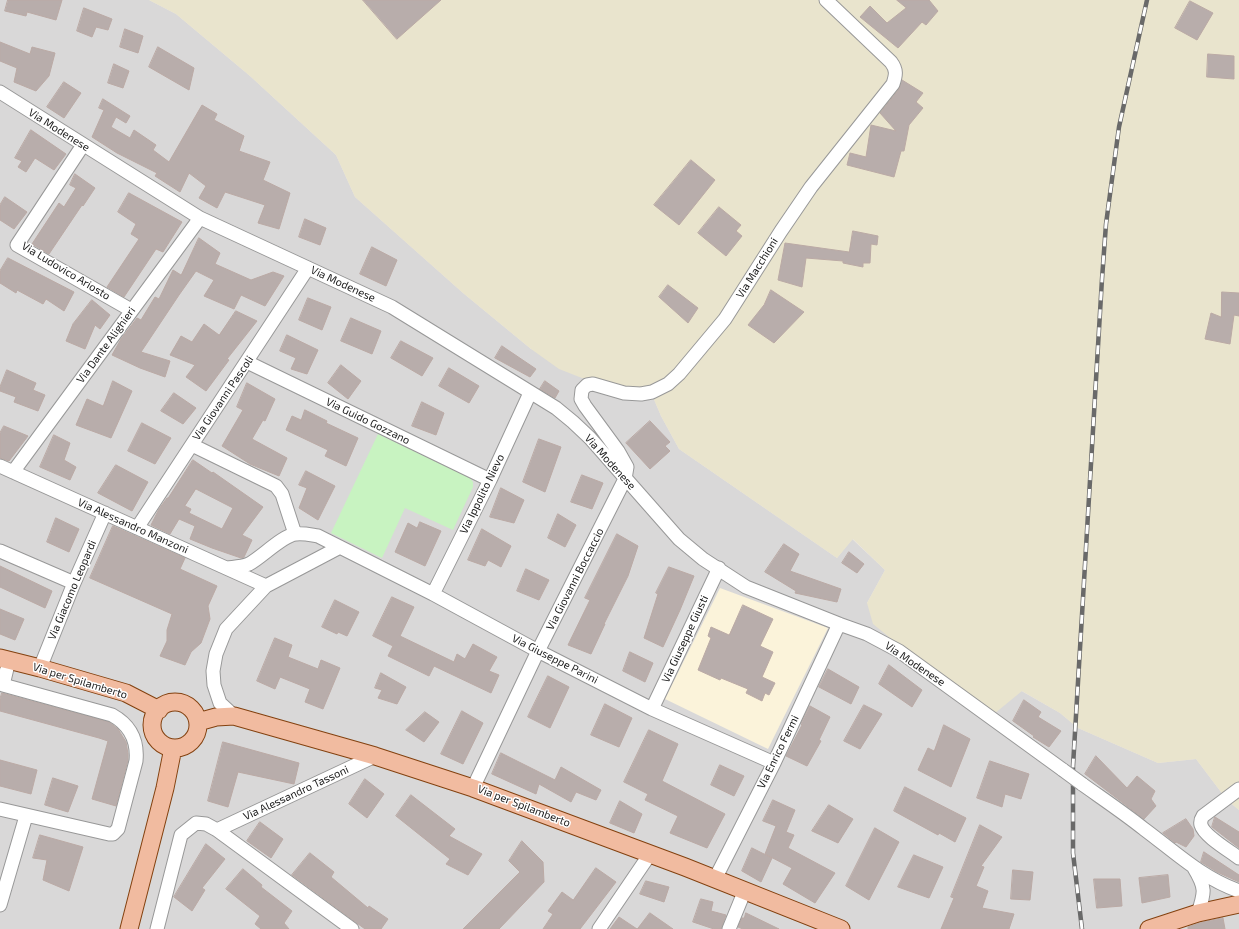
<!DOCTYPE html>
<html>
<head>
<meta charset="utf-8">
<style>
	body { margin:0 }
	canvas { display:block; background:#ebe5e1 }
</style>
</head>
<body>
<canvas width="1239" height="929"></canvas>
<script>
const ctx = document.querySelector('canvas').getContext('2d');
ctx.lineJoin = 'round';
function fill(path, color) {
  ctx.fillStyle = color;
  ctx.fill(path, 'evenodd');
}
function strokePath(path, color, width, dash) {
  ctx.strokeStyle = color;
  ctx.lineWidth = width;
  ctx.lineCap = dash ? 'butt' : 'round';
  ctx.setLineDash(dash || []);
  ctx.stroke(path);
}
function drawText(font, color, halo, rows, align = 'center') {
  ctx.font = font + ' "Exo 2",sans-serif';
  ctx.lineWidth = 3;
  ctx.setLineDash([]);
  ctx.textBaseline = 'middle';
  ctx.strokeStyle = halo;
  ctx.fillStyle = color;
  for (const [text, x, y, turn = 0] of rows) {
    ctx.save();
    ctx.translate(x, y);
    ctx.rotate((+turn || 0) * Math.PI / 180);
    ctx.textAlign = isNaN(turn) ? turn : align;
    if (halo) ctx.strokeText(text, 0, 0);
    ctx.fillText(text, 0, 0);
    ctx.restore();
  }
}
const residential = new Path2D(`
	M0,0H149L176,14L250,76L336,155L355,197L463,293L531,349L650,390L661,416L679,449L837,558L852,539L885,570L867,603L1060,713L1078,728L1158,763L1196,759L1227,800L1239,810V929H0Z`);
const education = new Path2D(`
	M720,588L828,628L768,749L665,699Z`);
const farmland = new Path2D(`
	M149,0H1239V810L1227,800L1196,759L1158,763L1078,728L1060,713L1022,691L994,714L915,658L873,624L867,603L885,570L853,539L837,558L679,449L661,416L650,390H634L582,378L559,369L531,349L463,293L355,197L336,155L250,76L176,14Z`);
const park = new Path2D(`
	M378,434L470,478L473,482V487L453,530L405,508L382,558L331,533Z`);
const building = new Path2D(`
	M8,0H62L56,20L27,12L26,16L5,11Z
	M363,0H441L397,39Z
	M897,0H929L938,11L926,25L922,22L898,48L860,17L870,6L887,23L906,8Z
	M1190,1L1213,13L1197,40L1175,28Z
	M84,8L112,19L108,30L96,27L92,37L77,31Z
	M125,29L143,36L138,53L120,47Z
	M0,42L30,54L32,47L55,53L49,76L36,91L14,82L17,68L0,61Z
	M158,47L194,68L189,90L149,67Z
	M1208,54L1234,56V79L1207,77Z
	M114,64L129,71L123,88L108,83Z
	M902,80L923,93L916,102L923,108L909,125L904,151H901L894,177L847,165L850,153L866,157L871,125L896,131L880,113L899,89Z
	M64,82L81,93L64,118L47,107Z
	M103,99L130,116L126,123L116,117L111,127L130,138L134,130L156,145L153,150L169,162L202,105L217,114L214,120L244,136L239,151L270,162L263,180L290,193L279,229L258,223L265,205L225,192L217,208L199,198L206,186L189,173L180,192L155,176L157,173L117,153L92,137L104,110L99,108Z
	M31,130L66,154L54,170L35,158L26,172L18,167L22,161L15,158Z
	M691,160L715,180L679,225L654,205Z
	M75,174L95,188L83,206L82,205L49,254L32,244L59,203L64,207L76,188L70,185Z
	M129,193L182,222L163,252L156,249L124,297L107,287L139,239L131,234L136,224L118,212Z
	M5,197L27,212L14,229L0,220V205Z
	M719,207L741,225L736,231L742,236L726,256L698,233Z
	M305,219L326,228L320,245L299,237Z
	M853,231L878,236L877,245L871,244L870,263H863V267L843,263V261L806,258L802,287L778,280L785,243L849,252Z
	M199,238L220,253L215,264L251,280L273,272L284,276L265,306L241,295L234,309L204,296L214,280L196,271L179,295L141,352L170,361L165,377L140,368L112,355L121,339L137,318L141,320L155,297L159,299L173,270L181,275Z
	M372,247L397,260L386,286L360,274Z
	M8,258L74,292L64,311L46,299L43,304L17,290L16,293L0,283V271Z
	M668,285L698,308L688,323L659,297Z
	M771,290L804,312L774,343L748,325L764,305Z
	M1222,292L1239,293V316L1234,315L1230,344L1205,339L1211,313L1221,317Z
	M308,298L331,307L322,330L299,320Z
	M92,300L110,315L100,329L95,325L85,349L66,341L73,324Z
	M236,311L257,321L227,359L229,360L206,391L186,377L195,365L170,355L181,336L192,342L204,324L219,335Z
	M351,318L381,331L372,354L341,341Z
	M287,335L318,350L307,374L291,369L296,358L280,351Z
	M401,341L433,358L422,376L391,358Z
	M502,346L536,369L530,377L495,358Z
	M341,365L361,381L348,399L328,383Z
	M449,368L479,386L469,403L439,386Z
	M7,370L36,383L33,390L45,395L38,411L14,402L16,397L0,391V387Z
	M113,381L132,391L111,438L76,425L87,399L103,406Z
	M545,381L559,391L555,398L540,389Z
	M247,383L275,399L265,421L263,420L252,439L287,458L279,476L250,464L222,446L243,410L237,407Z
	M174,393L196,408L183,424L161,411Z
	M422,402L444,413L436,435L412,426Z
	M305,410L327,421L326,423L358,438L346,466L325,456L328,450L286,430L292,416L301,420Z
	M650,421L670,442L665,446L670,451L650,469L626,443Z
	M142,423L171,438L155,464L128,451Z
	M4,426L28,436L9,461L0,458V433Z
	M54,435L70,443L64,460L76,467L70,480L40,467Z
	M539,439L561,447L545,492L523,482Z
	M193,460L212,473L213,472L263,507L242,535L252,540L244,557L241,558L212,548L190,539L195,526L179,519L170,534L151,525L159,509L167,498H168ZM196,489L233,508L222,529L189,513L191,509L185,506Z
	M116,465L148,482L132,511L98,493Z
	M306,471L335,486L318,520L299,508L307,488L299,485Z
	M582,475L603,483L592,509L571,502Z
	M501,488L524,500L514,523L490,517Z
	M558,514L576,525L565,547L548,538Z
	M56,518L79,529L69,552L47,542Z
	M420,522L441,531L425,566L395,552L408,523L417,528Z
	M113,526L185,558L180,569L217,586L208,606L210,619L201,643L191,652L185,665L160,656L167,641V630L172,614L90,578Z
	M482,529L511,546L501,567L488,560L485,566L468,560Z
	M617,534L638,546L628,576L604,624H605L591,654L568,645L590,600L585,598Z
	M784,544L799,554L790,571L841,589L837,602L795,593L796,591L765,572Z
	M849,552L864,564L857,573L842,563Z
	M0,566L52,591L45,608L0,587Z
	M669,567L694,576L680,610L663,647L644,638L658,594L656,593Z
	M526,569L549,580L539,600L517,591Z
	M392,597L414,607L400,636L454,662L457,654L465,659L473,644L497,657L489,671L499,675L491,693L434,666L429,676L388,656L393,646L373,636Z
	M335,600L359,612L347,636L338,632L337,634L322,627Z
	M743,605L773,619L760,646L773,652L762,677L775,683L769,695L765,693L762,701L746,693L748,689L721,678L720,680L698,670L711,638L708,636L711,627L729,635Z
	M0,609L24,619L15,640L0,634Z
	M275,638L292,645L288,657L318,669L321,660L340,668L323,709L305,702L310,689L280,677L275,689L257,681Z
	M630,652L653,663L645,682L623,671Z
	M889,665L922,690L912,707L879,684Z
	M828,669L859,687L851,704L819,687Z
	M381,673L406,687L397,704L378,698L382,690L375,688Z
	M548,676L569,687L550,728L528,717Z
	M2,693L109,722L118,729L126,742L128,754V760L116,806L92,799L108,741L99,738L0,711V699Z
	M1024,700L1041,712L1038,717L1061,731L1049,747L1033,737L1034,736L1013,721Z
	M605,704L632,718L619,747L591,735Z
	M864,705L882,714L860,749L844,741Z
	M810,706L830,717L819,740L821,741L807,766L786,756L802,725L801,724Z
	M462,711L483,723L463,764L441,754Z
	M425,712L439,722L424,742L406,730Z
	M944,725L970,739L951,787L918,770L928,748L934,751Z
	M649,730L678,744L662,781L725,814L707,848L670,833L678,816L645,800L648,794L624,782Z
	M223,742L299,763L294,784L238,772L228,807L208,801Z
	M501,753L555,780L561,767L601,790L596,800L576,792L571,802L539,784L536,794L492,774Z
	M1096,756L1127,788L1137,776L1155,791L1151,799L1156,806L1144,819L1085,774Z
	M0,760L37,770L31,794L0,786Z
	M990,761L1029,774L1021,799L1005,794L1002,807L977,798Z
	M720,765L744,776L734,796L711,785Z
	M53,778L78,786L68,812L45,805Z
	M365,779L384,794L367,818L349,804Z
	M905,787L966,818L955,842L939,833L938,835L894,811Z
	M411,795L455,829L449,836L482,854L468,875L446,864L450,859L396,816Z
	M773,800L795,810L786,832L794,835L788,848L835,873L815,903L783,884L792,868L765,854L776,826L763,821Z
	M620,801L642,814L634,833L610,823Z
	M829,805L853,819L838,843L812,831Z
	M1215,817L1239,832V848L1212,827Z
	M1186,819L1193,829L1194,836L1186,847L1176,842L1175,843L1163,833Z
	M260,822L283,839L271,858L247,841Z
	M980,825L1002,837L981,866L984,867L976,886L988,891L982,908L1014,914L1009,929H941L954,898L951,897Z
	M875,828L899,842L869,900L846,886Z
	M40,835L83,847L69,891L43,880L47,860L33,858Z
	M522,841L543,862L544,882L499,929H463L520,872L509,861Z
	M206,844L225,859L202,888L205,890L192,911L174,897Z
	M752,848L772,858L761,882L742,871Z
	M1204,852L1239,875V882L1217,872L1201,862Z
	M310,853L334,872L331,877L368,908L369,906L388,919L381,929H365L292,875Z
	M914,855L943,867L929,898L898,887Z
	M596,868L616,882L580,929H543L553,914L548,911L562,892L573,900Z
	M243,869L262,885L261,887L292,911L284,923L289,929H261L255,924L260,916L226,889Z
	M1013,870L1033,872L1030,900L1011,899Z
	M1168,875L1170,897L1142,903L1139,878Z
	M1094,879H1120L1122,906L1097,908Z
	M646,881L669,887L664,902L640,894Z
	M701,899L713,902L711,911L726,915L721,929H714L693,922Z
	M650,913L673,929H610L619,917L637,929Z
	M746,913L779,929H743L738,927L742,918H744Z
	M1223,918L1225,929H1188V927L1203,922Z`);
const minor = new Path2D(`
	M0,92L200,218L392,307L556,408L573,422L590,438L679,539L703,559L746,587L839,624L867,634L899,651L1063,770
	M83,145L17,245L131,310
	M247,362L490,480
	M192,445L276,486L282,494L295,534
	M0,466L266,586
	M13,472L200,218
	M137,528L308,268
	M0,551L74,583
	M227,568C235,567 242,567 249,564C262,557 283,535 296,534C304,533 311,535 318,536L433,594L538,651L652,709L774,763
	M433,594L490,480L530,393
	M40,668L74,583L105,513
	M652,709L719,568
	M234,716L220,703L214,685L213,671L216,654L226,629L266,586L340,547
	M1082,784C1103,799 1124,813 1144,829C1175,852 1202,878 1239,891
	M473,788L538,651L625,479L627,467L618,451L585,406L581,399L582,390L587,385L593,384L624,393L641,394L652,392L668,384L679,374L725,319L781,231L811,187L893,84C896,75 897,70 891,62L826,0
	M1239,789L1203,816C1201,819 1200,821 1201,825C1204,836 1230,851 1239,858
	M0,809L109,834H113L118,829L136,761C138,740 130,725 112,715L3,685L9,660
	M217,830L375,756
	M1194,868C1206,888 1205,892 1198,913
	M715,879L774,763L839,624
	M0,905L26,816
	M157,929L181,835L196,823L206,824L217,830L352,929
	M599,929L650,854
	M729,929L745,890`);
const major = new Path2D(`
	M0,658L40,668L126,693L159,710
	M152 725a23 23 0 1 1 46 0a23 23 0 1 1-46 0Z
	M198,722L216,717L234,716L375,756L473,788L685,867L841,929
	M129,929L165,788L173,748
	M1149,929L1198,913L1239,904`);
const rail = new Path2D(`
	M1082,929L1073,853V766L1102,279L1106,224L1119,127L1147,0`);
const minorBridge = new Path2D(`
	M1063,770L1082,784`);
const streetNames = [
	["Via Modenese",59,130,32],
	["Via Macchioni",757,268,-58],
	["Via Ludovico Ariosto",66,271,31],
	["Via Modenese",343,284,25],
	["Via Dante Alighieri",106,345,-54],
	["Via Giovanni Pascoli",223,398,-56],
	["Via Guido Gozzano",368,421,26],
	["Via Modenese",610,462,48],
	["Via Ippolito Nievo",482,494,-64],
	["Via Alessandro Manzoni",133,526,24],
	["Via Giovanni Boccaccio",575,579,-63],
	["Via Giacomo Leopardi",72,590,-67],
	["Via Giuseppe Giusti",685,639,-65],
	["Via Giuseppe Parini",555,659,27],
	["Via Modenese",915,664,34],
	["Via per Spilamberto",80,681,17],
	["Via Enrico Fermi",778,752,-64],
	["Via Alessandro Tassoni",296,793,-25],
	["Via per Spilamberto",524,806,21]
];
fill(residential, '#d9d8d8');
fill(education, '#fbf3da');
fill(farmland, '#e9e4cd');
fill(park, '#c8f3c1');
fill(building, '#b8adab');
strokePath(building, '#bbaaa5', 1);
strokePath(minor, '#989898', 15);
strokePath(major, '#83410f', 19);
strokePath(minor, '#fff', 13);
strokePath(major, '#f1bba0', 17);
strokePath(rail, '#696969', 4.5);
strokePath(rail, '#fff', 3, [9]);
strokePath(minorBridge, '#989898', 15, []);
strokePath(minorBridge, '#fff', 13);
drawText('11px', '#1b1b1b', '#fff', streetNames);
</script>
</body>
</html>
